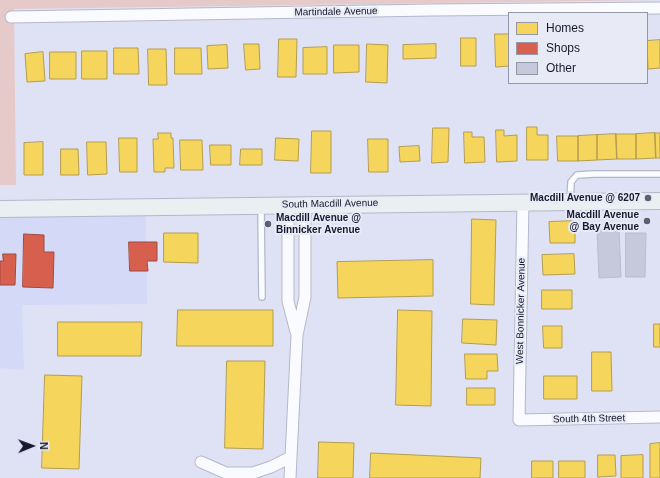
<!DOCTYPE html>
<html>
<head>
<meta charset="utf-8">
<style>
	body { margin:0 }
	#map { position:relative; width:660px; height:478px; overflow:hidden; background:#dfe2f5; font-family:Helvetica,sans-serif }
	canvas { display:block }
	.legend { position:absolute; left:508px; top:12px; width:140px; height:72px; box-sizing:border-box; background:#e8eaf6; border:1px solid #9497a6; margin:0; padding:5px 7px; list-style:none; font-size:12px; color:#171a2e }
	.legend li { display:flex; align-items:center; gap:8px; height:20px }
	.legend b { width:20px; border:1px solid #9497a6 }
	.north { position:absolute; left:12px; top:426px; width:40px; height:40px; -webkit-text-stroke:3px #e8eaf6; paint-order:stroke; rotate:89deg; font-size:11px; font-weight:700; line-height:16px; text-align:center; color:#171a2e }
	.north::after { content:''; display:block; margin:auto; width:14px; height:18px; background:#171a2e; clip-path:polygon(50% 0,100% 100%,50% 72%,0 100%) }
</style>
</head>
<body>
<div id="map">
<canvas width="660" height="478"></canvas>
<ul class="legend">
<li><b style="height:11px;background:#f6d55c"></b>Homes</li>
<li><b style="height:11px;background:#d6604d"></b>Shops</li>
<li><b style="height:11px;background:#c6c9dc"></b>Other</li>
</ul>
<div class="north">N</div>
</div>
<script>
const ctx = document.querySelector('canvas').getContext('2d');
ctx.lineJoin = 'round';
function fill(path, color) {
  ctx.fillStyle = color;
  ctx.fill(path, 'evenodd');
}
function strokePath(path, color, width, dash) {
  ctx.strokeStyle = color;
  ctx.lineWidth = width;
  ctx.lineCap = dash ? 'butt' : 'round';
  ctx.setLineDash(dash || []);
  ctx.stroke(path);
}
function drawText(font, color, halo, rows, align = 'center') {
  ctx.font = font + ' Helvetica,sans-serif';
  ctx.lineWidth = 4;
  ctx.setLineDash([]);
  ctx.textBaseline = 'middle';
  ctx.strokeStyle = halo;
  ctx.fillStyle = color;
  for (const [text, x, y, turn = 0] of rows) {
    ctx.save();
    ctx.translate(x, y);
    ctx.rotate((+turn || 0) * Math.PI / 180);
    ctx.textAlign = isNaN(turn) ? turn : align;
    if (halo) ctx.strokeText(text, 0, 0);
    ctx.fillText(text, 0, 0);
    ctx.restore();
  }
}
const built = new Path2D(`
	M146,213L147,304L22,305L24,370L0,368V215Z`);
const green = new Path2D(`
	M0,0H660L14,9L16,185H0Z`);
const homes = new Path2D(`
	M495,34H509V66L496,67Z
	M461,38H476V66H461Z
	M279,39H297L296,77H278Z
	M660,40V68L648,69L647,41Z
	M244,44H259L260,69L246,70Z
	M367,44L388,45L387,83L366,82Z
	M436,44V58L403,59V45Z
	M227,45L228,68L208,69L207,46Z
	M334,45H359V72L334,73Z
	M327,47V74H303V48Z
	M114,48H138L139,74H114Z
	M175,48H201L202,74H175Z
	M148,49H166L167,85H149Z
	M82,51H107V79H82Z
	M43,52L45,81L27,82L25,54Z
	M50,52H76V79H50Z
	M527,127H537V135H548V160H527Z
	M433,128H449L448,162L432,163Z
	M496,130H504V136L517,135V161L497,162Z
	M312,131H331V173H311Z
	M464,132H472V137H484L485,162L465,163Z
	M158,133H171V138H173L174,168H165V172H154L153,139H158Z
	M655,133H660V158H656Z
	M655,133L656,158L636,159V134Z
	M616,134H636V159H617Z
	M616,134L617,159L597,160V135Z
	M597,135V160L578,161V136Z
	M557,136H578V161H558Z
	M119,138H137V172H120Z
	M276,138L299,139L298,161L275,160Z
	M368,139H388V172H369Z
	M180,140H202L203,170H181Z
	M43,142V175H24V143Z
	M87,142H106L107,174L88,175Z
	M210,145H231V165H211Z
	M419,146L420,161L400,162L399,147Z
	M61,149H78L79,175H61Z
	M241,149H262V165H240Z
	M472,219L496,220L494,305L471,304Z
	M575,221V243H550L549,222Z
	M164,233H198V263L164,262Z
	M574,254L575,274L543,275L542,255Z
	M433,260V296L338,298L337,262Z
	M542,290H572V309H542Z
	M178,310H273V346H177Z
	M398,310L432,311L431,406L396,405Z
	M463,319L497,320L496,345L462,343Z
	M58,322H142L141,356H58Z
	M654,324H660V347H654Z
	M543,326H562V348H544Z
	M592,352H611L612,391H592Z
	M465,354H497L498,371H487V379H466Z
	M227,361H265L263,449L225,448Z
	M45,375L82,376L79,469L42,468Z
	M544,376H577V399H544Z
	M467,388H495V405H467Z
	M319,442L354,443L353,478H318Z
	M660,443V478H650V444Z
	M371,453L481,458L480,478H370Z
	M598,455H615L616,476L598,477Z
	M643,455V478H621V456Z
	M532,461H553V478H532Z
	M559,461H585V478H559Z`);
const shops = new Path2D(`
	M24,234L44,235V252H54L53,288L23,287Z
	M129,242H157V261H147L148,271H130Z
	M3,254H16L15,285H0V261H3Z`);
const building = new Path2D(`
	M619,229L621,277L599,278L597,230Z
	M626,233H646L645,277H626Z`);
const lane = new Path2D(`
	M570,202L571,182L577,175L594,174H660
	M261,208L262,297`);
const street = new Path2D(`
	M11,17L432,10L660,8
	M523,202L519,420L660,417
	M288,205V301L296,332
	M201,462L226,473H253L271,467L291,457L297,335L305,297V205
	M290,478L291,457`);
const secondary = new Path2D(`
	M0,209L660,201`);
const markers = [
	[648,198,4,"#5d6074"],
	[647,221,4,"#5d6074"],
	[268,224,4,"#5d6074"]
];
const streetNames = [
	["Martindale Avenue",336,12,-1],
	["South Macdill Avenue",330,204,-1],
	["West Bonnicker Avenue",521,311,-89],
	["South 4th Street",589,419,-1]
];
const poiNames = [
	["Macdill Avenue @ 6207",640,198],
	["Macdill Avenue",639,215],
	["@ Bay Avenue",639,227],
	["Macdill Avenue @",276,218,"left"],
	["Binnicker Avenue",276,230,"left"]
];
fill(built, '#d4d9f7');
fill(green, '#e6caca');
fill(homes, '#f6d55c');
strokePath(homes, '#b39d4e', 1);
fill(shops, '#d6604d');
strokePath(shops, '#9d4b44', 1);
fill(building, '#c6c9dc');
strokePath(building, '#b8bbcd', 1);
strokePath(lane, '#b4b7c9', 8);
strokePath(street, '#b4b7c9', 13);
strokePath(secondary, '#b4b7c9', 18);
strokePath(lane, '#fafbfe', 5.5);
strokePath(street, '#fafbfe', 11);
strokePath(secondary, '#eaeff2', 16);
for (const [x, y, r, color] of markers) {
  const dot = new Path2D();
  dot.arc(x, y, r, 0, 2 * Math.PI);
  ctx.fillStyle = color;
  ctx.fill(dot);
  strokePath(dot, '#e8eaf6', 1.5);
}
drawText('10px', '#171a2e', '#e8eaf6', streetNames);
drawText('bold 10px', '#171a2e', '#e8eaf6', poiNames, 'right');
</script>
</body>
</html>
